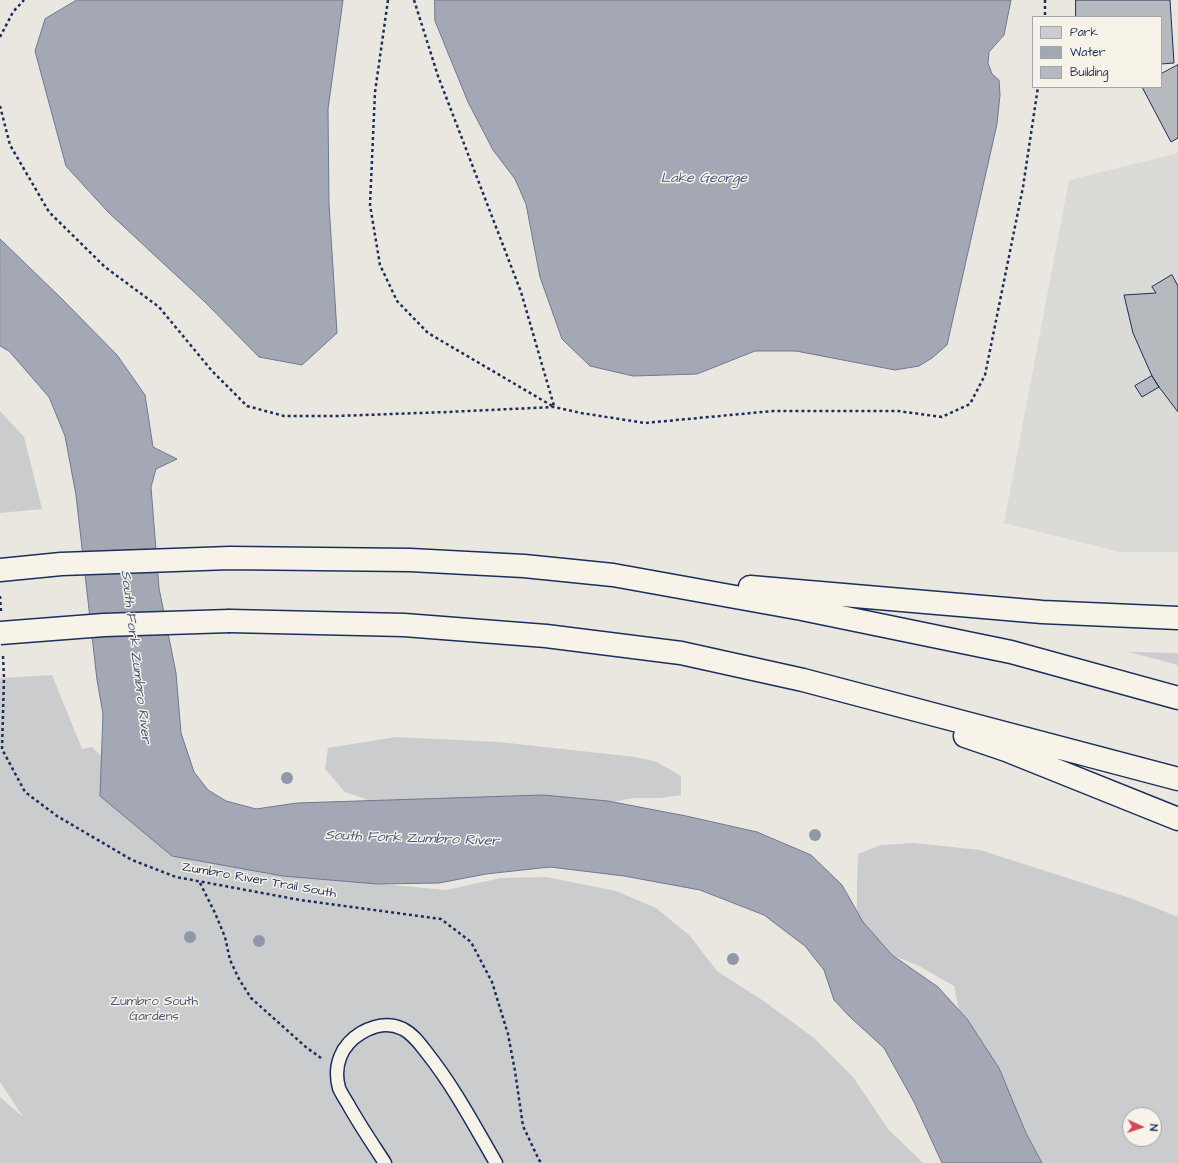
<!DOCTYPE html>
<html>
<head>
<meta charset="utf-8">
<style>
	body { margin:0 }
	#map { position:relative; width:1178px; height:1163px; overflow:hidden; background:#eae7e0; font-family:"Architects Daughter",sans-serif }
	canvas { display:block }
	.legend { position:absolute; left:1032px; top:16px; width:130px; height:72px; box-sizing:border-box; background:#f7f3e8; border:1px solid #9fa5b1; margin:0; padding:5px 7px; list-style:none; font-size:12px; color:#1b2f5e }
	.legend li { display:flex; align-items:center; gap:8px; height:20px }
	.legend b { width:20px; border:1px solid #9fa5b1 }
	.north { position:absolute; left:1122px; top:1107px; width:40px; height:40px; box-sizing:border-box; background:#f7f3e8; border:1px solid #9fa5b1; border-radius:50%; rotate:93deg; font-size:11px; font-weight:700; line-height:16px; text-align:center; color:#1b2f5e }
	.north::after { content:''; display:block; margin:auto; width:14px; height:18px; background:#d1495b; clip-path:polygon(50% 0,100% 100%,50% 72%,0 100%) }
</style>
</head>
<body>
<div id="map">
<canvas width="1178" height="1163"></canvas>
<ul class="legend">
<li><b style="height:11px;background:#cbcccd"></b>Park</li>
<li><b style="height:11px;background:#a3a8b4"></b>Water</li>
<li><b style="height:11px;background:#b6babf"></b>Building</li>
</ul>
<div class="north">N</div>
</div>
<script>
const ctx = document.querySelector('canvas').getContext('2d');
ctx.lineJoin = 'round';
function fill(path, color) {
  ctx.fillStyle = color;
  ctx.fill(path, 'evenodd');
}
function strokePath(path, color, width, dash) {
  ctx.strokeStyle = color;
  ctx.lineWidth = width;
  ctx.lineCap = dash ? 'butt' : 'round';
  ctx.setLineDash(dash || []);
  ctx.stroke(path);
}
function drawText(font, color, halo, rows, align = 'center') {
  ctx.font = font + ' "Architects Daughter",sans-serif';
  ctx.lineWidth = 3;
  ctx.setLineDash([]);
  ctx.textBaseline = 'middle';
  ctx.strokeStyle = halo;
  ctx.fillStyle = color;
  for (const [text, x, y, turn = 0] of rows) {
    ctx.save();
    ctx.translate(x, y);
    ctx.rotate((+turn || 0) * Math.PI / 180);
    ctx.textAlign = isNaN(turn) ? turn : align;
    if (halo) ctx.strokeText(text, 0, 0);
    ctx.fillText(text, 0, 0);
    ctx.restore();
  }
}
const built = new Path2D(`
	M1178,153V552H1120L1004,523L1069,180Z`);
const green = new Path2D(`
	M0,411L24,437L42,509L0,513Z
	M1129,652L1178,653V665Z
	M52,675L82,749L92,747L119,774L360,882L446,890L501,878L546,877L616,891L656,908L690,936L717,971L765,1002L814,1038L853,1077L888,1129L923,1163H0V1097L23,1117L0,1082V678Z
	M396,737L499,742L635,757L657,762L681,776V795L662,798H634L575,809H395L345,792L325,769L328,748Z
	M914,843L980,850L1133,899L1178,917V1163H1031L964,1034L954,986L919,966L877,949L857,920V882L858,854L881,845ZM1130,1115H1154V1139H1130Z`);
const water = new Path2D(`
	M77,0H343L328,109L329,204L337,333L302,365L259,357L205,302L108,212L66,166L35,51L45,19Z
	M435,0H1011L1004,35L989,52L988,63L992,74L999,80L1000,95L997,124L947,345L932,358L919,366L895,370L796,351H755L697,374L633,376L590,366L562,339L540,277L526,204L515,179L493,150L468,102L435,21Z
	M0,239L62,299L117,355L145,395L153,447L177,459L156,469L151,487L159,588L176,673L181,733L194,772L208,790L226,801L256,809L297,803L543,795L608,801L686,816L757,832L811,855L842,885L863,922L892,955L938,987L967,1019L999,1068L1026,1133L1042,1163H942L914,1102L884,1048L850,1017L834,1000L824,970L805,946L764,915L700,890L624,876L550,867L486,874L439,883L377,884L283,876L172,856L100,796L103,714L97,680L76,495L65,436L49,397L9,351L0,346Z`);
const building = new Path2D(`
	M1076,0H1170L1174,63L1161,64V17H1076Z
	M1178,65V138L1171,142L1142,87H1161V74Z
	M1172,275L1178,286V412L1159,387L1152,376L1133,333L1124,295L1156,293L1152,287Z
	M1152,376L1159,387L1142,397L1135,386Z`);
const path = new Path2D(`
	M388,0L375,92L370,205L380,265L397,301L428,333L554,407
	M414,0L438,76L521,292L554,406
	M1045,0V17
	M0,37L13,12L24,0
	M0,106L10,145L49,212L105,267L159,307L212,371L247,406L284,416H337L447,412L554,407L581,413L645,423L773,411H898L942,417L970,404L985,375L1023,187L1038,87
	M0,596L1,611
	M3,656L4,678L2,749L25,792L57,816L132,860L176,877L300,900L441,919L471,942L492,982L508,1034L515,1071L523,1126L539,1160L542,1163
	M200,883L215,913L225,937L230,960L239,979L251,998L307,1048L321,1058`);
const service = new Path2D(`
	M385,1163C372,1143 359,1124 348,1104C345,1099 341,1093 339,1088C333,1066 341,1045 361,1033C375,1025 388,1022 403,1029C413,1034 420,1044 427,1053C454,1087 474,1125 496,1163`);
const motorway = new Path2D(`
	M0,570L61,564L230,558L410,560L524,566L613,575L802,609L1011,652L1178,698
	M750,587L1042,612L1178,618
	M230,621L404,625L546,636L681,653L803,680L1178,779
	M965,736L1006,750L1178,819`);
const motorwayBridge = new Path2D(`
	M0,633L104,625L230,621`);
const trees = [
	[287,778],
	[815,835],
	[190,937],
	[259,941],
	[733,959]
];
const streetNames = [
	["Zumbro River Trail South",259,881,10]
];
const parkNames = [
	["Zumbro South",154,1002],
	["Gardens",154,1017]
];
const waterNames = [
	["Lake George",704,179],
	["South Fork Zumbro River",135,657,83],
	["South Fork Zumbro River",412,839,2]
];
fill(built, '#dadad6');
fill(green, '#cbcccd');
fill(water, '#a3a8b4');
strokePath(water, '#6d7892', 1);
fill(building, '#b6babf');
strokePath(building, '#1b2f5e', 1);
strokePath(service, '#1b2f5e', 15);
strokePath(motorway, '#1b2f5e', 25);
strokePath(path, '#1b2f5e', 2.5, [3, 3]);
strokePath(service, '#f7f3e8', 12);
strokePath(motorway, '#f7f3e8', 22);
strokePath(motorwayBridge, '#1b2f5e', 25, []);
strokePath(motorwayBridge, '#f7f3e8', 22);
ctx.fillStyle = '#9097a8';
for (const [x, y] of trees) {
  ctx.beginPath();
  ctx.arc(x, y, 6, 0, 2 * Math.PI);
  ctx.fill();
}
drawText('13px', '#1b2f5e', '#f7f3e8', streetNames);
drawText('13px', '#47567a', '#f7f3e8', parkNames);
drawText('italic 14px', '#445378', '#f7f3e8', waterNames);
</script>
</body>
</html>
